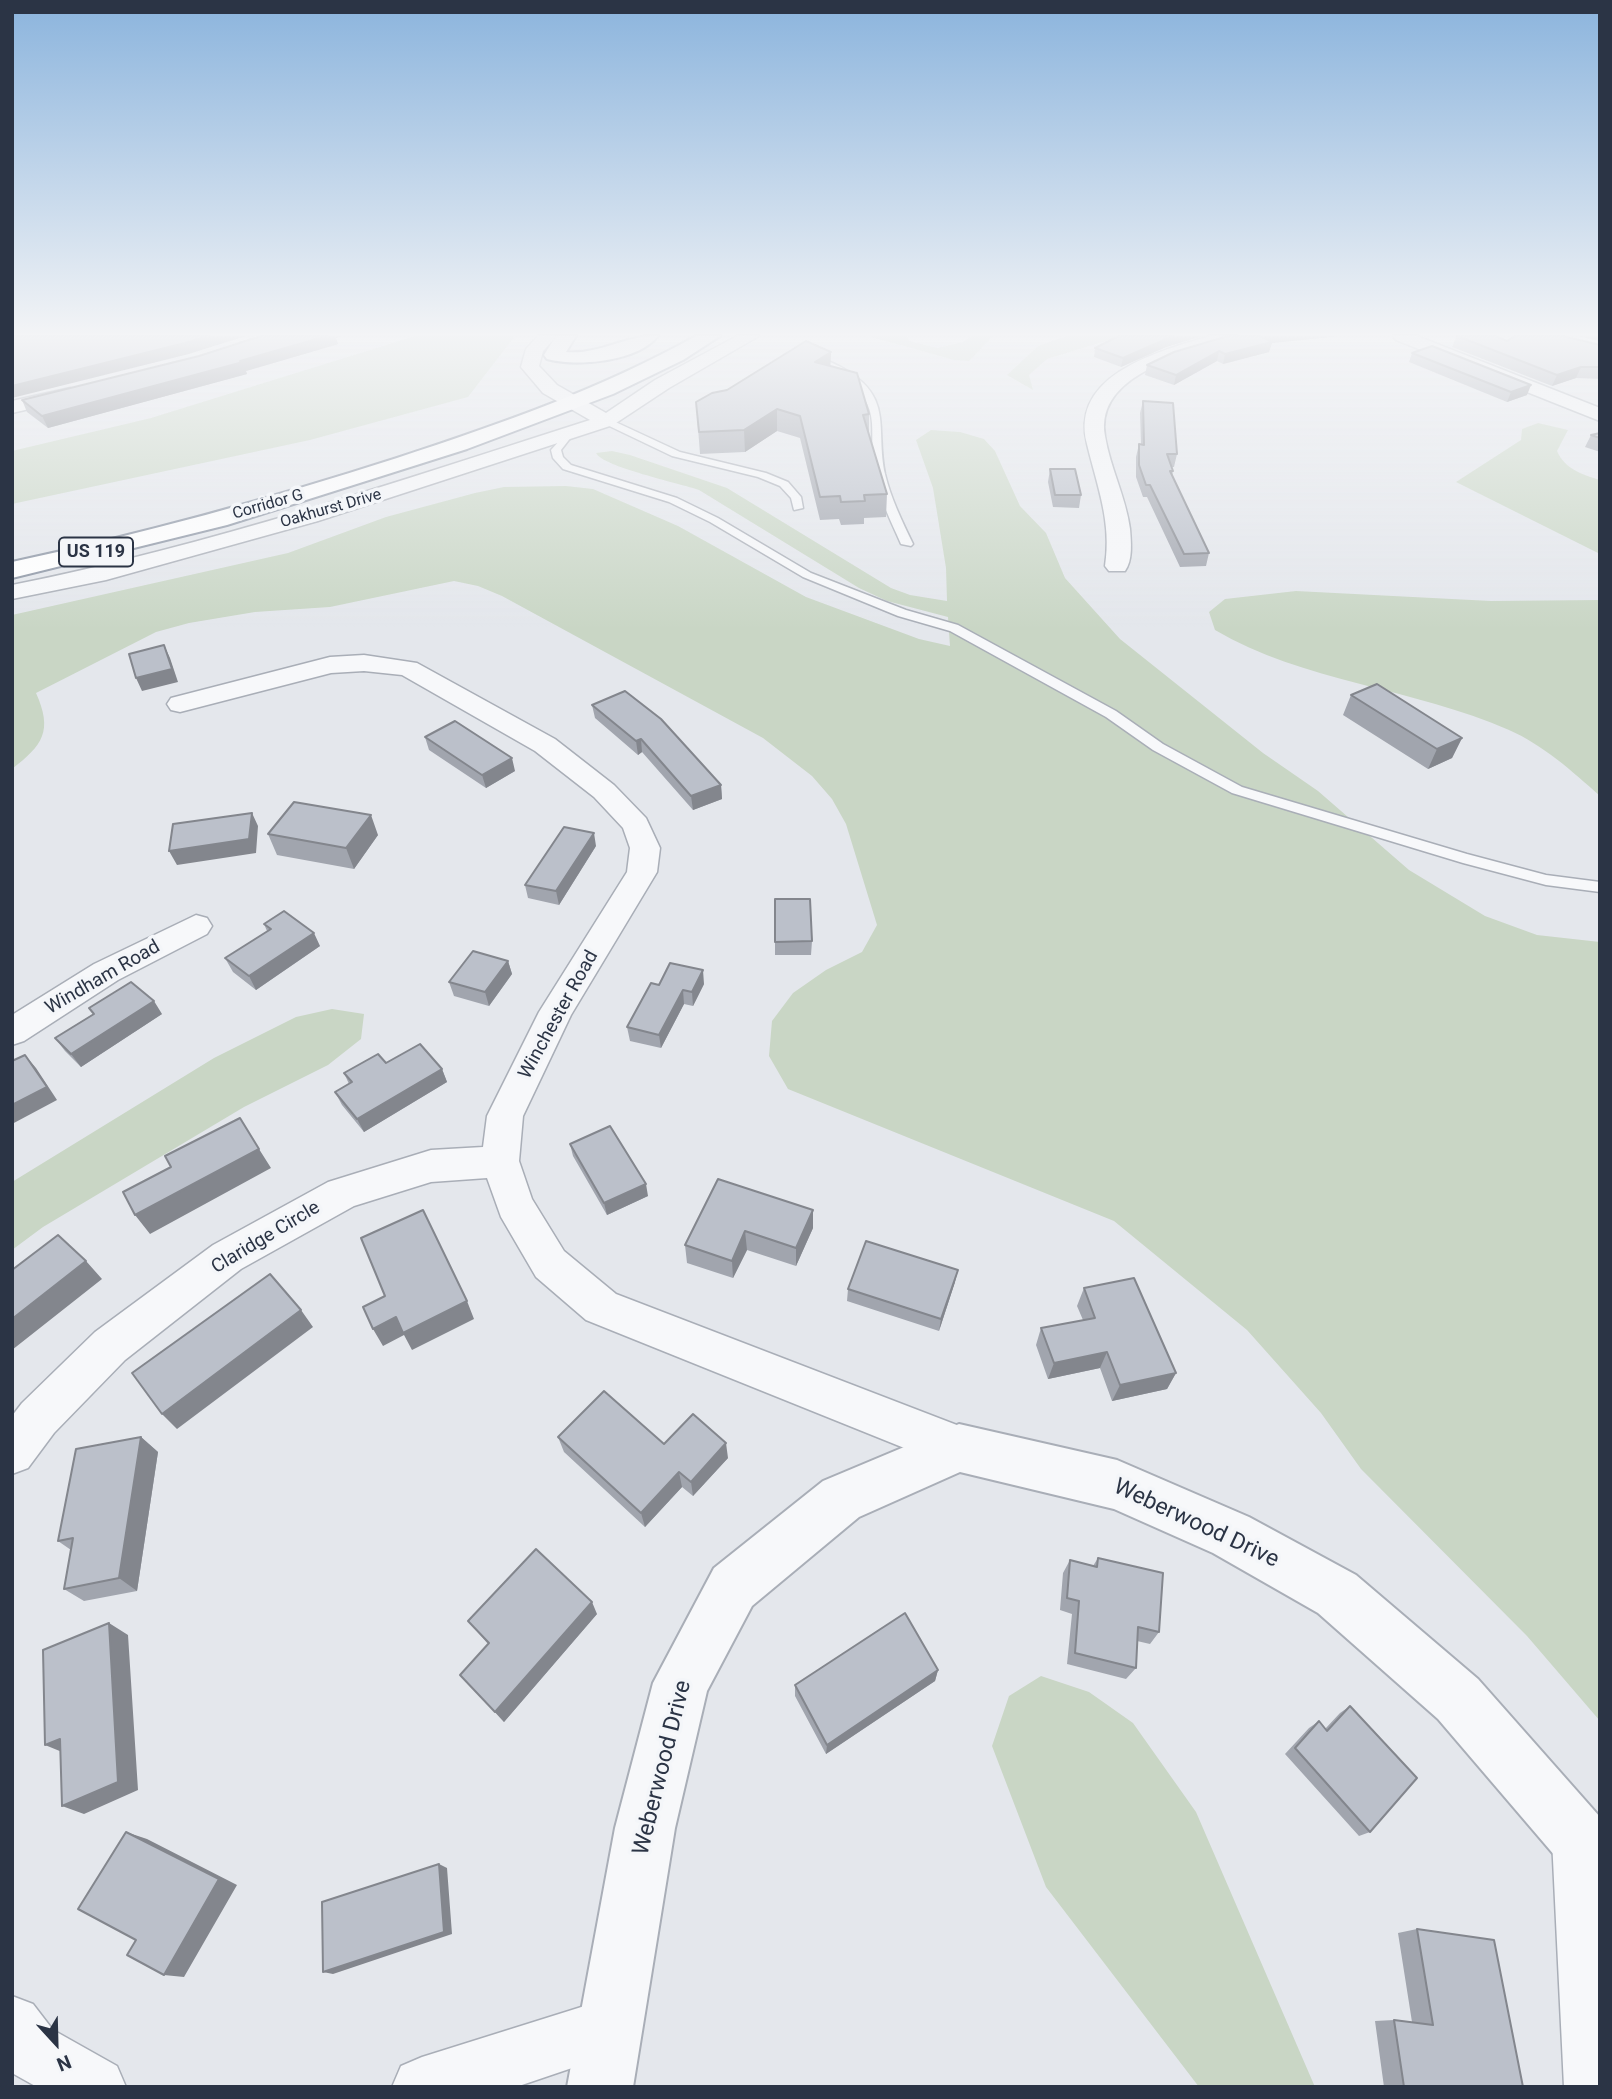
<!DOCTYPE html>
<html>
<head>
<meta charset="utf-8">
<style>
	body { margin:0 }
	#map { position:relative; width:1612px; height:2099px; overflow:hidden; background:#e4e7ec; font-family:Roboto,sans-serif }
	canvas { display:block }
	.frame { position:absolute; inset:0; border:14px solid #2b3445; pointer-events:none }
	.north { position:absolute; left:21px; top:2008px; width:70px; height:70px; -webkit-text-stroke:5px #f4f6f9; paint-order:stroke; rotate:158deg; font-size:19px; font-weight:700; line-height:28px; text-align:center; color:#2b3445 }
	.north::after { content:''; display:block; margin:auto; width:24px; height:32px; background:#2b3445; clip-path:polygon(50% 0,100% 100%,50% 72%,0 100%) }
</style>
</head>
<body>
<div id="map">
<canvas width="1612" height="2099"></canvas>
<div class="frame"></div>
<div class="north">N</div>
</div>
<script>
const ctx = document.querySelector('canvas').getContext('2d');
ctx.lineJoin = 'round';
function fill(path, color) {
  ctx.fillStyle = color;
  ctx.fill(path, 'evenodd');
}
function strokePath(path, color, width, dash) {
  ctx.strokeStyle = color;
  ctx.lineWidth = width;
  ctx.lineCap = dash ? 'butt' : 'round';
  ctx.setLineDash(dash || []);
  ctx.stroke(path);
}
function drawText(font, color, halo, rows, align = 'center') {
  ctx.font = font + ' Roboto,sans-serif';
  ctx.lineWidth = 7;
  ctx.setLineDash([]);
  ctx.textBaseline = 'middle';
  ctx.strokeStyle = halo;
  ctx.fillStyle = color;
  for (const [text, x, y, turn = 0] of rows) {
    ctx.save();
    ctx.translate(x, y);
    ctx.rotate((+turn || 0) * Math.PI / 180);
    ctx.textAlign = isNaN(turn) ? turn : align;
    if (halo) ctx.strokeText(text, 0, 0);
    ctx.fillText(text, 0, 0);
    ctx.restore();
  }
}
const green = new Path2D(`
	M415,336H515L468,397L310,440L12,504V451L151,418Z
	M868,336H907L909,341L937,348L963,342L971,336H993L969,361L954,360Z
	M1067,336H1122L1047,359L1029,375L1033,390L1007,375L1038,346Z
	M1538,423L1568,430L1557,451C1565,469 1581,474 1600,480V554L1456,482L1521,440L1522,429Z
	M931,430L960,432L984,439L995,451L1020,506L1046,533L1065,578L1120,639L1263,753L1318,791L1409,870L1485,916L1537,935L1600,942V1721L1527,1636L1361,1469L1321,1413L1247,1330L1114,1221L788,1089L769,1056L772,1021L793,993L826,970L862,952L877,925L846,824L832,799L812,776L763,738L502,596L478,586L454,581L330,607L255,612L189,623L156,632L36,693C53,731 43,745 12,769V615L288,553L386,517L475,493L504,487L566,486L593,489L678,526L806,597L919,639L950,646L948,617L887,601L859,588L699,490C679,483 603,467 596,453L612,451L630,455L727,488L891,588L910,595L947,601L946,568L933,488L916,440Z
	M1296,591L1491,601L1600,600V796C1572,771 1543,745 1509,730C1414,688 1303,682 1215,630L1209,612L1225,599Z
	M332,1009L364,1014L361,1039L328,1065L244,1107L43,1227L12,1250V1182L214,1058L296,1017Z
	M1041,1676L1089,1692L1133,1723L1196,1812L1315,2087H1199L1046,1887L992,1746L1009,1696Z`);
const service = new Path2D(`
	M806,355C817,354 830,362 841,367C895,397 875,427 885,474C891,499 902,521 913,544L911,546L901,544C891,521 879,498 874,472C871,456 873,440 872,423C870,387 836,370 806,359Z
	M603,419H609L680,452L766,473L788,482L801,497L803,508L794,510L791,498L780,486L758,477L672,456L603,423Z
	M570,429L575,432L561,450L563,457L571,465L677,498L718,518L811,573L906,610L958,625L1116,711L1163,744L1242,787L1467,854L1546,875L1600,882V892L1546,885L1463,863L1232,793L1153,750L1106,717L950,631L898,616L803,577L710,522L669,502L563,469L553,458L551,450Z`);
const minor = new Path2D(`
	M538,336H557L543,351L539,366L557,385L606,413L655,380L737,336H759L669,388L613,425L318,521L106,580L12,599V585C209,546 399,481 590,420L543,393L521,367L526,349Z
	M1210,336H1237L1234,340C1190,353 1094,373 1105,436C1110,468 1126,497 1130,529C1131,542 1133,560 1125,571H1109L1105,566C1112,522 1097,486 1087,444C1069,374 1160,351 1210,336Z
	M1393,336H1417L1600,408V421L1396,340Z
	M70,388L77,390L79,394L77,398L12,413V401Z
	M364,655L417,663L555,739L614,785L646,818L660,848L657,872L571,1015L523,1116L519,1161L532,1199L564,1251L616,1294L975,1432L981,1448L975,1464L959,1470L586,1320L536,1277L501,1217L487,1178L431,1182L354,1206L241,1269L125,1360L54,1433L28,1468L12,1474V1416L22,1403L95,1332L213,1245L328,1182L431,1150L483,1147L487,1116L539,1012L627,872L630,848L623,828L594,797L535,751L402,675L364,671L331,673L180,712L171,710L167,704L171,698L330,657Z
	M196,915L207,918L212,926L207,934L118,980L24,1041L12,1045V1015L94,964Z
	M1579,1812L1598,1820L1600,1823V2087H1564L1552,1839L1560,1820Z
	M12,1996L33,2004L53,2030L117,2066L126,2087H37L12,2073Z
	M610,1998L631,2006L639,2027L631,2048L516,2087H392L401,2066L422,2057Z`);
const tertiary = new Path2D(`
	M959,1424L1117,1460L1249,1517L1356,1575L1478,1679L1600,1817V1893L1579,1884L1438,1719L1318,1613L1213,1553L1114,1509L960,1472L859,1517L752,1606L707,1691L675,1828L633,2087H567L615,1828L653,1683L714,1568L823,1481Z`);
const trunk = new Path2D(`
	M556,336H576L566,352C599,355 625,335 658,336C637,362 577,367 547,359L544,355Z
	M696,336H720L683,360L613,394L467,449L227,525L12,578V562C142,534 270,499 397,458C500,424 601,389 696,336Z`);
const wall = new Path2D(`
	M1119,336H1202L1166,347L1121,367L1094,357L1095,348Z
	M1228,336H1339L1272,343L1269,352L1223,364L1217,361L1174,385L1145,375L1147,365Z
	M1457,336L1507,341L1600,345V379L1576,378L1552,386L1452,347Z
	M1578,336H1600V341Z
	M336,338L338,344L335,345L246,371L247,374L48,428L27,412L22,400L199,356Z
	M831,352L830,366L869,414V434L887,494L886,517L864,518V524L841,525L839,519L820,520L800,438L777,431L745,452L700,454L696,402L727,390Z
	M1412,353L1527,395L1507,402L1409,362Z
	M1143,401L1177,454L1174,467H1172L1173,471L1172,476L1209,553L1206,566L1180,567L1147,497H1143L1136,477V457L1139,444H1141L1140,413Z
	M1600,433V452L1585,447L1591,435Z
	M1050,469L1081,495L1079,508L1053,507L1048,482Z
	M1351,695L1462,738L1452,758L1428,769L1343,715Z
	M592,705L721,785L722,799L693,810L642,752L638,755L595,718Z
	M425,737L515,771L486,788L429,750Z
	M268,834L378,835L354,869L277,855Z
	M596,846L559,905L528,898L525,885Z
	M775,899L812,941L811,955H775Z
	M264,924L320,946L256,990L233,972L225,958L267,931Z
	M508,961L512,974L489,1006L454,996L449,982Z
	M704,984L693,1006L684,1004L661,1048L630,1041L627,1027L659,985Z
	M89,1008L162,1014L81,1067L65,1051L55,1038L93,1014Z
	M386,1063L442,1069L447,1082L364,1132L342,1105L335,1092L349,1084L344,1073Z
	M570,1144L648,1196L607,1215L573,1156Z
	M718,1179L813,1228L796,1266L747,1250L733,1278L687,1263L685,1245Z
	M955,1282L939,1331L847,1301L848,1289Z
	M1084,1288L1176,1373L1167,1389L1112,1401L1100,1368L1048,1379L1036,1345L1041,1328L1083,1320L1077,1306Z
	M141,1437L158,1452L137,1591L84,1601L64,1589L71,1550L58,1541Z
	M558,1437L664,1444L728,1458L693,1496L682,1487L645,1527L564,1452Z
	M1098,1558L1159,1632L1150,1644L1137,1641L1136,1668L1126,1679L1067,1664L1072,1614L1060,1610L1063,1573L1070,1560L1093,1566Z
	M597,1614L504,1722L460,1675L488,1644L468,1621Z
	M938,1670L935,1681L826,1754L795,1696V1685Z
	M1350,1706L1370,1832L1359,1836L1285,1754L1309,1728L1319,1721L1325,1729L1340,1713Z
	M1417,1929L1523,2087H1384L1375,2021L1394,2020L1412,2022L1398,1933Z`);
const shadedWall = new Path2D(`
	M209,336H246L189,354L12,398V386Z
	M327,336H343L336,338L338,344L335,345L246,371L247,374L48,428L42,416Z
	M1173,336H1202L1166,347L1121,367L1123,358Z
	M1258,336H1339L1272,343L1269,352L1223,364L1225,354Z
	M1219,351L1217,361L1174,385L1176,375Z
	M831,352L830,373L815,362Z
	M1581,367L1576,378L1552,386L1557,375Z
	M1531,385L1527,395L1507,402L1511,392Z
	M777,409V431L745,452L744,430Z
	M164,645L170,658L178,682L142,691L136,678Z
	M1462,738L1452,758L1428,769L1437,749Z
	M641,739L642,752L638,755L636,741Z
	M512,758L515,771L486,788L482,775Z
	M721,785L722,799L693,810L691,796Z
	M252,813L258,826L256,853L177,865L169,851Z
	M371,815L378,835L354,869L346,848Z
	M594,833L596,846L559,905L556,891Z
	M314,933L320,946L256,990L249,976Z
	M508,961L512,974L489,1006L485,992Z
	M703,970L704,984L693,1006L692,992Z
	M683,990L684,1004L661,1048L659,1035Z
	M154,1001L162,1014L81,1067L71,1054Z
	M25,1055L36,1068L57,1100L12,1124V1105Z
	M442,1069L447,1082L364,1132L357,1119Z
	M259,1149L271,1168L150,1234L135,1215Z
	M646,1184L648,1196L607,1215L604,1203Z
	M813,1210V1228L796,1266V1248Z
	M745,1231L747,1250L733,1278L732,1261Z
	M86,1261L102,1279L12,1350V1319Z
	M958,1270L955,1282L939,1331L941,1319Z
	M467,1301L474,1319L412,1350L404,1335L383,1346L373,1329L396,1317Z
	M301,1310L313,1327L177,1429L162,1414Z
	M1107,1352L1100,1368L1048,1379L1054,1363Z
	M1176,1373L1167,1389L1112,1401L1120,1385Z
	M141,1437L158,1452L137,1591L119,1578Z
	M726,1443L728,1458L693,1496L691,1482Z
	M679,1472L682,1487L645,1527L641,1513Z
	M592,1602L597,1614L504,1722L495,1712Z
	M109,1623L128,1635L138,1790L84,1814L62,1806Z
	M938,1670L935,1681L826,1754L827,1745Z
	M60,1739L67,1754L45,1745Z
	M126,1832L147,1839L237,1885L184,1977L164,1975Z
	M439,1864L447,1868L452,1934L333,1974L323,1972Z`);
const building = new Path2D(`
	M12,336H209L185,343L12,386Z
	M261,336H327L240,361L243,362L42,416L22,400L199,356Z
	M1119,336H1173L1123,358L1095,348Z
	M1228,336H1260L1272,342L1225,354L1219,351L1176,375L1147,365L1174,352Z
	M1457,336H1496L1507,341L1515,336H1563L1600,345V367H1581L1557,375Z
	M806,341L831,352L815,362L857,373L869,414L863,415L887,494L864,495L865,501L841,502L840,496L820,497L800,416L777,409L744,430L699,432L696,402L712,393L727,390Z
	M1432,346L1531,385L1511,392L1412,353Z
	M1143,401L1173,403L1177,454H1167L1173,471H1170L1209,553L1184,554L1150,485H1146L1139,465V444L1144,445Z
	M1600,433V438L1591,435Z
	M1050,469H1075L1081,495H1055Z
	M164,645L172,669L136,678L129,654Z
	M1377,684L1462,738L1437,749L1351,695Z
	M625,691L661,719L721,785L691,796L641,739L636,741L592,705Z
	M455,721L512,758L482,775L425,737Z
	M294,802L371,815L346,848L268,834Z
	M252,813L249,839L169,851L173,824Z
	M564,827L594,833L556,891L525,885Z
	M775,899H810L812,941L775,942Z
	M284,911L314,933L249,976L225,958L271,929L264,924Z
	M473,951L508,961L485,992L449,982Z
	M670,963L703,970L692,992L683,990L659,1035L627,1027L651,983L659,985Z
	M131,982L154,1001L71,1054L55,1038L94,1014L89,1008Z
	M420,1044L442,1069L357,1119L335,1092L352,1082L344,1073L378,1054L386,1063Z
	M25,1055L47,1087L12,1105V1061Z
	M240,1118L259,1149L135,1215L123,1192L171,1167L165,1156Z
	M610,1126L646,1184L604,1203L570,1144Z
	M718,1179L813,1210L796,1248L745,1231L732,1261L685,1245Z
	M423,1210L467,1301L403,1333L396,1317L373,1329L363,1307L385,1296L361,1238Z
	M58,1235L86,1261L12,1319V1270Z
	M866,1241L958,1270L941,1319L848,1289Z
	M270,1274L301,1310L162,1414L132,1373Z
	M1134,1278L1176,1373L1120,1385L1107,1352L1054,1363L1041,1328L1095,1318L1084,1288Z
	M604,1391L664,1444L693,1414L726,1443L691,1482L679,1472L641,1513L558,1437Z
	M141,1437L119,1578L64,1589L73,1538L58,1541L76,1449Z
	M536,1549L592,1602L495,1712L460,1675L489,1643L468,1621Z
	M1098,1558L1163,1573L1159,1632L1138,1627L1136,1668L1075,1653L1079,1601L1067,1598L1070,1560L1097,1567Z
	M905,1613L938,1670L827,1745L795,1685Z
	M109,1623L118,1782L62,1806L60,1739L45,1745L43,1650Z
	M1350,1706L1417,1778L1370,1832L1295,1748L1319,1721L1327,1731Z
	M126,1832L219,1879L164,1975L127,1955L136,1940L78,1909Z
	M439,1864L444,1932L323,1972L322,1902Z
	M1417,1929L1494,1940L1523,2087H1404L1394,2020L1433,2025Z`);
const farStreetnames = [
	["Corridor G",268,505,-16],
	["Oakhurst Drive",331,509,-16]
];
const shields = [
	[96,552,74]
];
const shieldNames = [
	["US 119",96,552]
];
const streetNames = [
	["Windham Road",103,978,-30],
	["Winchester Road",559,1015,-61],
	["Claridge Circle",266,1238,-31]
];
const nearStreetnames = [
	["Weberwood Drive",1196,1524,25],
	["Weberwood Drive",663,1768,-76]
];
fill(green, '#c9d6c5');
strokePath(service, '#a9aeb7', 3);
strokePath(minor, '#a9aeb7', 3);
strokePath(tertiary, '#a9aeb7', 4);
strokePath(trunk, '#8b94a3', 4);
fill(service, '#f7f8fa');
fill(minor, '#f7f8fa');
fill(tertiary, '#f7f8fa');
fill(trunk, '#fff');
fill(wall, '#a1a5ae');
fill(shadedWall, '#83868d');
fill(building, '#bbc0ca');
strokePath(building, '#83868d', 2);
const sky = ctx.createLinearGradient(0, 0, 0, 630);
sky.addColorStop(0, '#8bb4dd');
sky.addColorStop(0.53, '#f3f4f6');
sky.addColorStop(1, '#f3f4f600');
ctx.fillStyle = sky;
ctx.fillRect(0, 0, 1612, 630);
drawText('16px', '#2b3445', '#f4f6f9', farStreetnames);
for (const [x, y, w] of shields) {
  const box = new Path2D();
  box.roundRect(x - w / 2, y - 14.5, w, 29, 5);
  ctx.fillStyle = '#f4f6f9';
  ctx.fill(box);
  strokePath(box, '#2b3445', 2);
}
drawText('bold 18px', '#2b3445', null, shieldNames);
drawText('19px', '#2b3445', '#f4f6f9', streetNames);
drawText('23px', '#2b3445', '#f4f6f9', nearStreetnames);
</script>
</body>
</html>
